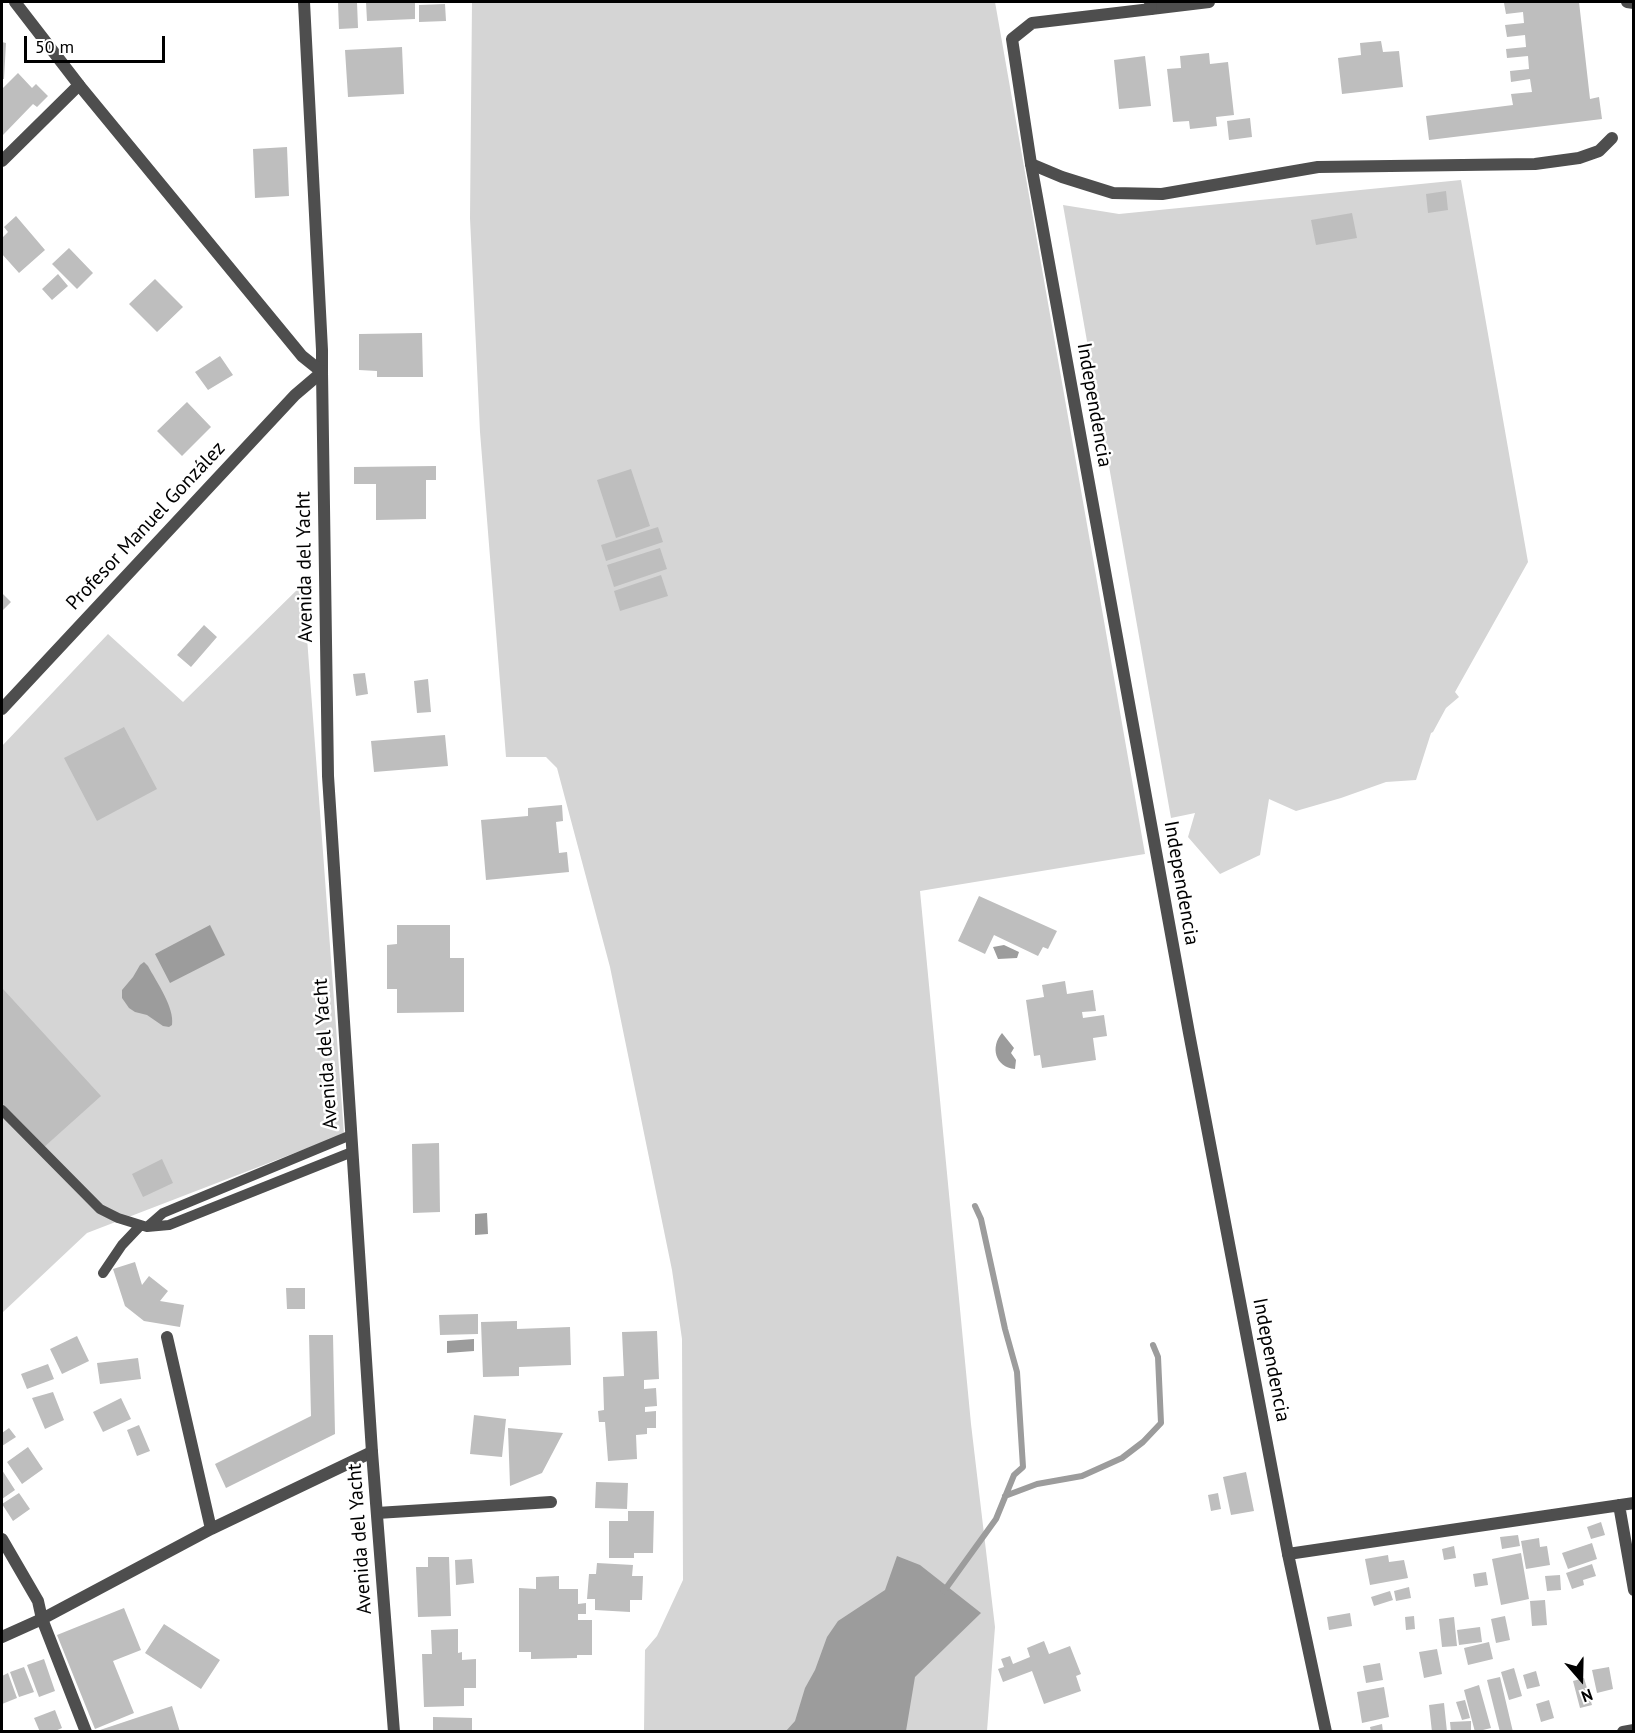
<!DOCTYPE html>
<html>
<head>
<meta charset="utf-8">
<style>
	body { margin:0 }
	#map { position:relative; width:1635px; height:1733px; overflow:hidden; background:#fff; font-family:"PT Sans",sans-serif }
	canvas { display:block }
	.frame { position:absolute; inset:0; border:3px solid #000; pointer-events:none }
	.north { position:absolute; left:1551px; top:1649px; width:60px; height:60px; -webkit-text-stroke:4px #fff; paint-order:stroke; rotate:160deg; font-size:16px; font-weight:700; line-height:24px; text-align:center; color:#000 }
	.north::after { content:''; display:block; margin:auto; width:21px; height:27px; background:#000; clip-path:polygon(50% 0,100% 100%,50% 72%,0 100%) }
	.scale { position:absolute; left:24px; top:36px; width:141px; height:27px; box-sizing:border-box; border:3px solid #000; border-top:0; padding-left:8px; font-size:18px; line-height:21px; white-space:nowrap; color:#000; -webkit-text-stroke:4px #fff; paint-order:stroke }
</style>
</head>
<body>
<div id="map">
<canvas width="1635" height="1733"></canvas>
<div class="frame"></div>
<div class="north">N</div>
<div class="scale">50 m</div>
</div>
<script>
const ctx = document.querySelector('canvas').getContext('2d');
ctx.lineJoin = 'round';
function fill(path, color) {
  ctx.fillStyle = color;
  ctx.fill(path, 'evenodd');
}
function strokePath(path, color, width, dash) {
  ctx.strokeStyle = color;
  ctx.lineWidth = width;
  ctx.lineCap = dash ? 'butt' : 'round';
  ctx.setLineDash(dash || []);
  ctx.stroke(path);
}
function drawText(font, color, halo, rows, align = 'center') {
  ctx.font = font + ' "PT Sans",sans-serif';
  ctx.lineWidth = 5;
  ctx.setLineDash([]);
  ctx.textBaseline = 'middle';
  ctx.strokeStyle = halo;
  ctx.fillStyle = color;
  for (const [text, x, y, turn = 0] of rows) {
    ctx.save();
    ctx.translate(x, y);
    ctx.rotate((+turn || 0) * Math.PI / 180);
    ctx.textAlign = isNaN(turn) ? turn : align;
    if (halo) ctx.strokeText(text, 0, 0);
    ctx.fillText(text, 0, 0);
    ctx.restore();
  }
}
const green = new Path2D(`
	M472,2H995L1145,854L920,891L971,1424L995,1627L987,1731H644L645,1650L657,1636L683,1580L682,1339L672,1270L610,967L557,768L546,757H506L480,432L470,218Z
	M1461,180L1528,562L1455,692L1459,697L1446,708L1433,732L1431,733L1416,780L1386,782L1341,798L1296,811L1269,799L1260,855L1220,874L1188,837L1195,813L1171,818L1063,205L1119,214Z
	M303,584L344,1134L87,1233L2,1313V746L108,634L183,702Z`);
const water = new Path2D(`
	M210,925L225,955L170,983L155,954Z
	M1004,945L1019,952L1017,958L998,959L993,947Z
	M144,962L148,966C156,981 175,1008 172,1025L169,1027L163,1026L147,1015L135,1012L129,1008L122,998V990L133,977L140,965Z
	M1002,1033L1014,1048L1011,1053L1016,1060L1015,1069C995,1067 990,1047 1002,1033Z
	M487,1213L488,1234L475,1235V1214Z
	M474,1339V1351L447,1353V1341Z
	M897,1556L920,1565L981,1613L915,1677L906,1731H786L795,1721L805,1688L815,1670L827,1637L838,1621L885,1590Z`);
const stream = new Path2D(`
	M1005,1496L1037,1484L1082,1476L1122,1458L1143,1442L1161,1423L1158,1357L1153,1345
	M944,1591L996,1519L1014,1475L1023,1467L1017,1372L1005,1329L981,1219L975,1206`);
const building = new Path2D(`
	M338,2H357L358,28L339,29Z
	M366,2H415V19L367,21Z
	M1516,2H1579L1590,99L1599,97L1602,119L1429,140L1426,116L1513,105L1511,94L1532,92L1530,79L1511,82L1510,71L1529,69L1528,56L1507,58L1506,49L1526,47L1525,35L1507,37L1505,25L1524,23L1523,12L1506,14L1504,3Z
	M445,4L446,21L419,22V5Z
	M1381,41L1383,52L1399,51L1403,87L1342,94L1338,58L1361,55L1360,43Z
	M2,42L6,43L4,79H2Z
	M402,47L404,94L348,97L345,50Z
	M1209,53L1210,64L1228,62L1234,115L1216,117L1217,126L1190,129L1189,121L1173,122L1167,69L1181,68L1180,56Z
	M1145,56L1151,106L1119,109L1114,60Z
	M18,73L32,88L36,84L48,96L37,107L33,104L2,136V89Z
	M1250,118L1252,137L1229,140L1227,121Z
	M287,147L289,196L255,198L253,149Z
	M1446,191L1448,210L1428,213L1426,194Z
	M1352,213L1357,238L1316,245L1311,220Z
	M16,216L45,250L19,273L2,254V238L8,232L4,227Z
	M69,248L93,273L77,289L52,264Z
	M58,274L68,286L52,300L42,289Z
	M155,279L183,307L157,332L129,304Z
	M422,333L423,377H377V371L359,370V334Z
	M220,356L233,375L208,390L195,372Z
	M187,402L211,427L182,456L157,431Z
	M436,466V480H426V519L376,520V484H354V467Z
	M631,469L650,526L616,538L597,480Z
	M658,527L663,542L606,561L601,545Z
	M660,548L667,569L614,587L607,565Z
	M661,575L668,596L620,611L614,591Z
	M2,593L11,602L2,611Z
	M204,625L217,637L191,667L177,655Z
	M365,673L368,694L356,696L353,674Z
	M428,679L431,712L417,713L414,681Z
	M124,727L157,789L97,821L64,758Z
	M445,735L448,766L374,772L371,741Z
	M562,805L563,821L556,822L559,853L567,852L569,872L486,880L481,820L528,816V808Z
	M979,896L1057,931L1048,949L1043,947L1038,956L994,935L985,954L958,941Z
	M397,925H450V958H464V1012L397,1013V989H387V945L397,944Z
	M1065,981L1067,994L1093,990L1096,1011L1082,1012L1083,1018L1104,1015L1107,1036L1093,1038L1096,1060L1042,1068L1040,1055L1034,1056L1026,1000L1044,997L1042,985Z
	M3,989L101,1096L43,1148L2,1103V991Z
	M439,1143L440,1212L413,1213L412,1144Z
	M162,1159L173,1183L143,1197L132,1174Z
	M135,1262L142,1285L149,1276L168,1291L160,1301L184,1305L180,1327L144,1321L125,1306L113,1269Z
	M286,1288H305V1309H287Z
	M478,1314V1334L440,1335L439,1315Z
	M517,1321V1329L570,1327L571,1365L519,1367V1376L483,1377L481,1322Z
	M657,1331L659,1379L644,1380V1389L656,1388L657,1406L645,1407V1412L656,1411V1428H647V1434L636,1435L637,1459L608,1461L605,1422H599L598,1411L604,1410L603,1377L624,1376L622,1332Z
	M309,1335H333L335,1434L226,1488L215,1464L311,1416Z
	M77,1336L89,1361L62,1374L50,1349Z
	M138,1358L141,1379L100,1384L97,1363Z
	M48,1364L54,1379L27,1389L21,1374Z
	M53,1392L64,1420L45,1429L32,1398Z
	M121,1398L131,1419L103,1432L93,1412Z
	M474,1415L506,1419L502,1457L470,1454Z
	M139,1425L150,1451L137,1456L127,1430Z
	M9,1428L16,1437L2,1446V1433Z
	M508,1428L563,1433L542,1473L510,1486Z
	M28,1447L43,1469L22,1484L7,1462Z
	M2,1470L15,1490L2,1499Z
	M1246,1472L1254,1511L1231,1515L1223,1477Z
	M596,1482L628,1483L627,1509L595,1508Z
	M19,1493L30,1509L13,1521L2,1504Z
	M1218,1493L1221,1509L1211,1511L1208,1495Z
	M628,1511H654L653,1553H634V1558H609V1521H628Z
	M1601,1522L1605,1535L1591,1539L1587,1527Z
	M1518,1535L1520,1546L1502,1549L1500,1537Z
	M1539,1538L1540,1547L1547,1546L1550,1565L1526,1569L1521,1541Z
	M1592,1543L1597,1559L1568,1569L1562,1553Z
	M1454,1546L1456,1558L1444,1560L1442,1549Z
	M1521,1553L1529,1599L1501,1605L1492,1559Z
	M1388,1555L1389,1562L1404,1560L1408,1578L1370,1585L1365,1559Z
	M428,1557H449L451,1616L418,1617L416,1567H428Z
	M472,1559L474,1583L456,1585L455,1560Z
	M597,1563L633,1565L632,1576H643L642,1600H630V1612L595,1610V1599H587L589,1574H596Z
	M1592,1564L1596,1576L1583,1580L1584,1585L1572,1589L1566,1573Z
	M1486,1572L1488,1585L1475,1587L1473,1574Z
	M1560,1575L1561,1590L1547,1591L1545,1576Z
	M559,1576V1589H578V1604L586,1603V1614H578V1620H592V1655H577V1658L531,1659V1652H519V1588L536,1589V1577Z
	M1409,1587L1411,1598L1396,1601L1394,1591Z
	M1390,1591L1393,1600L1374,1606L1371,1597Z
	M1545,1600L1547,1625L1532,1626L1530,1601Z
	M124,1608L141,1650L113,1661L134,1713L95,1729L57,1635Z
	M1350,1613L1352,1626L1329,1630L1327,1617Z
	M1414,1616L1415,1629L1406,1630L1405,1617Z
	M1505,1616L1510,1640L1496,1643L1491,1619Z
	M1454,1617L1457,1646L1442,1647L1439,1619Z
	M164,1624L220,1660L201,1689L145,1653Z
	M1480,1627L1482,1642L1459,1645L1457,1630Z
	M458,1629V1653L462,1652V1660L476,1659V1688H464V1706L424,1707L422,1654H432L431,1630Z
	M1044,1641L1049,1654L1070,1646L1081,1674L1076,1676L1081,1691L1044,1704L1032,1671L1003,1682L998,1669L1004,1667L1001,1659L1010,1656L1013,1664L1030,1657L1027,1648Z
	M1489,1642L1493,1659L1468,1665L1464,1648Z
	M1437,1649L1442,1674L1424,1678L1419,1652Z
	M44,1659L55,1691L39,1697L27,1665Z
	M1380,1663L1383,1680L1366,1683L1363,1666Z
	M24,1667L34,1692L19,1697L10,1672Z
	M1609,1667L1613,1689L1597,1693L1592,1670Z
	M1514,1668L1522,1696L1509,1700L1501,1672Z
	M1536,1671L1540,1686L1527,1689L1523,1675Z
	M8,1673L17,1698L2,1704V1676Z
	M1500,1677L1513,1732H1500L1487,1680Z
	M1584,1678L1592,1705L1580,1708L1573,1681Z
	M1479,1685L1491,1728L1475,1732L1464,1690Z
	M1384,1687L1389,1717L1362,1723L1357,1692Z
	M1465,1700L1470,1718L1462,1720L1456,1702Z
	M1549,1700L1554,1718L1541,1722L1536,1704Z
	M1444,1703L1447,1732H1432L1429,1705Z
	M172,1706L180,1732H97V1731Z
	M55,1710L62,1728L53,1732H40L34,1718Z
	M433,1717L472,1718V1732H433Z
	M1471,1721V1732H1451L1450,1722Z
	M1382,1724L1383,1732H1371L1370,1727Z`);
const service = new Path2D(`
	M2,1110L100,1209L118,1218L147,1227
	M351,1135L163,1213L147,1227L169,1225L352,1152
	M103,1273L122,1245L140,1226`);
const minor = new Path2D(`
	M1627,2L1634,3
	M1151,9L1209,2
	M2,161L79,85
	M1031,164L1062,177L1113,193L1162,194L1318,167L1535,164L1579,158L1599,151L1612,138
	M2,709L295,395L322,372V350L304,2
	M167,1337L211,1529
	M1619,1505L1634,1590
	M377,1513L551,1502
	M2,1539L38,1601L42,1619L86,1732
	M1288,1554L1634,1503
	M2,1637L42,1619L211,1529L372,1452
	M1623,1732L1634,1730`);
const tertiary = new Path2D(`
	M15,2L79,85L302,356L322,372L328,776L372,1452L394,1732
	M1150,2L1151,9L1032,23L1012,39L1031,164L1189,1033L1288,1554L1326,1732`);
const streetNames = [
	["Independencia",1094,405,80],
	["Profesor Manuel González",146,526,-47],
	["Avenida del Yacht",305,567,-91],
	["Independencia",1181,883,80],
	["Avenida del Yacht",326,1054,-94],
	["Independencia",1271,1360,79],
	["Avenida del Yacht",360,1539,-94]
];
fill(green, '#d5d5d5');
fill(water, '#9c9c9c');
strokePath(stream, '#9c9c9c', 6);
fill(building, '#bebebe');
strokePath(service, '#4e4e4e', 10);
strokePath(minor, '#4e4e4e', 12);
strokePath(tertiary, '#4e4e4e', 12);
drawText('20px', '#000', '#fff', streetNames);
</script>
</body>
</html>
